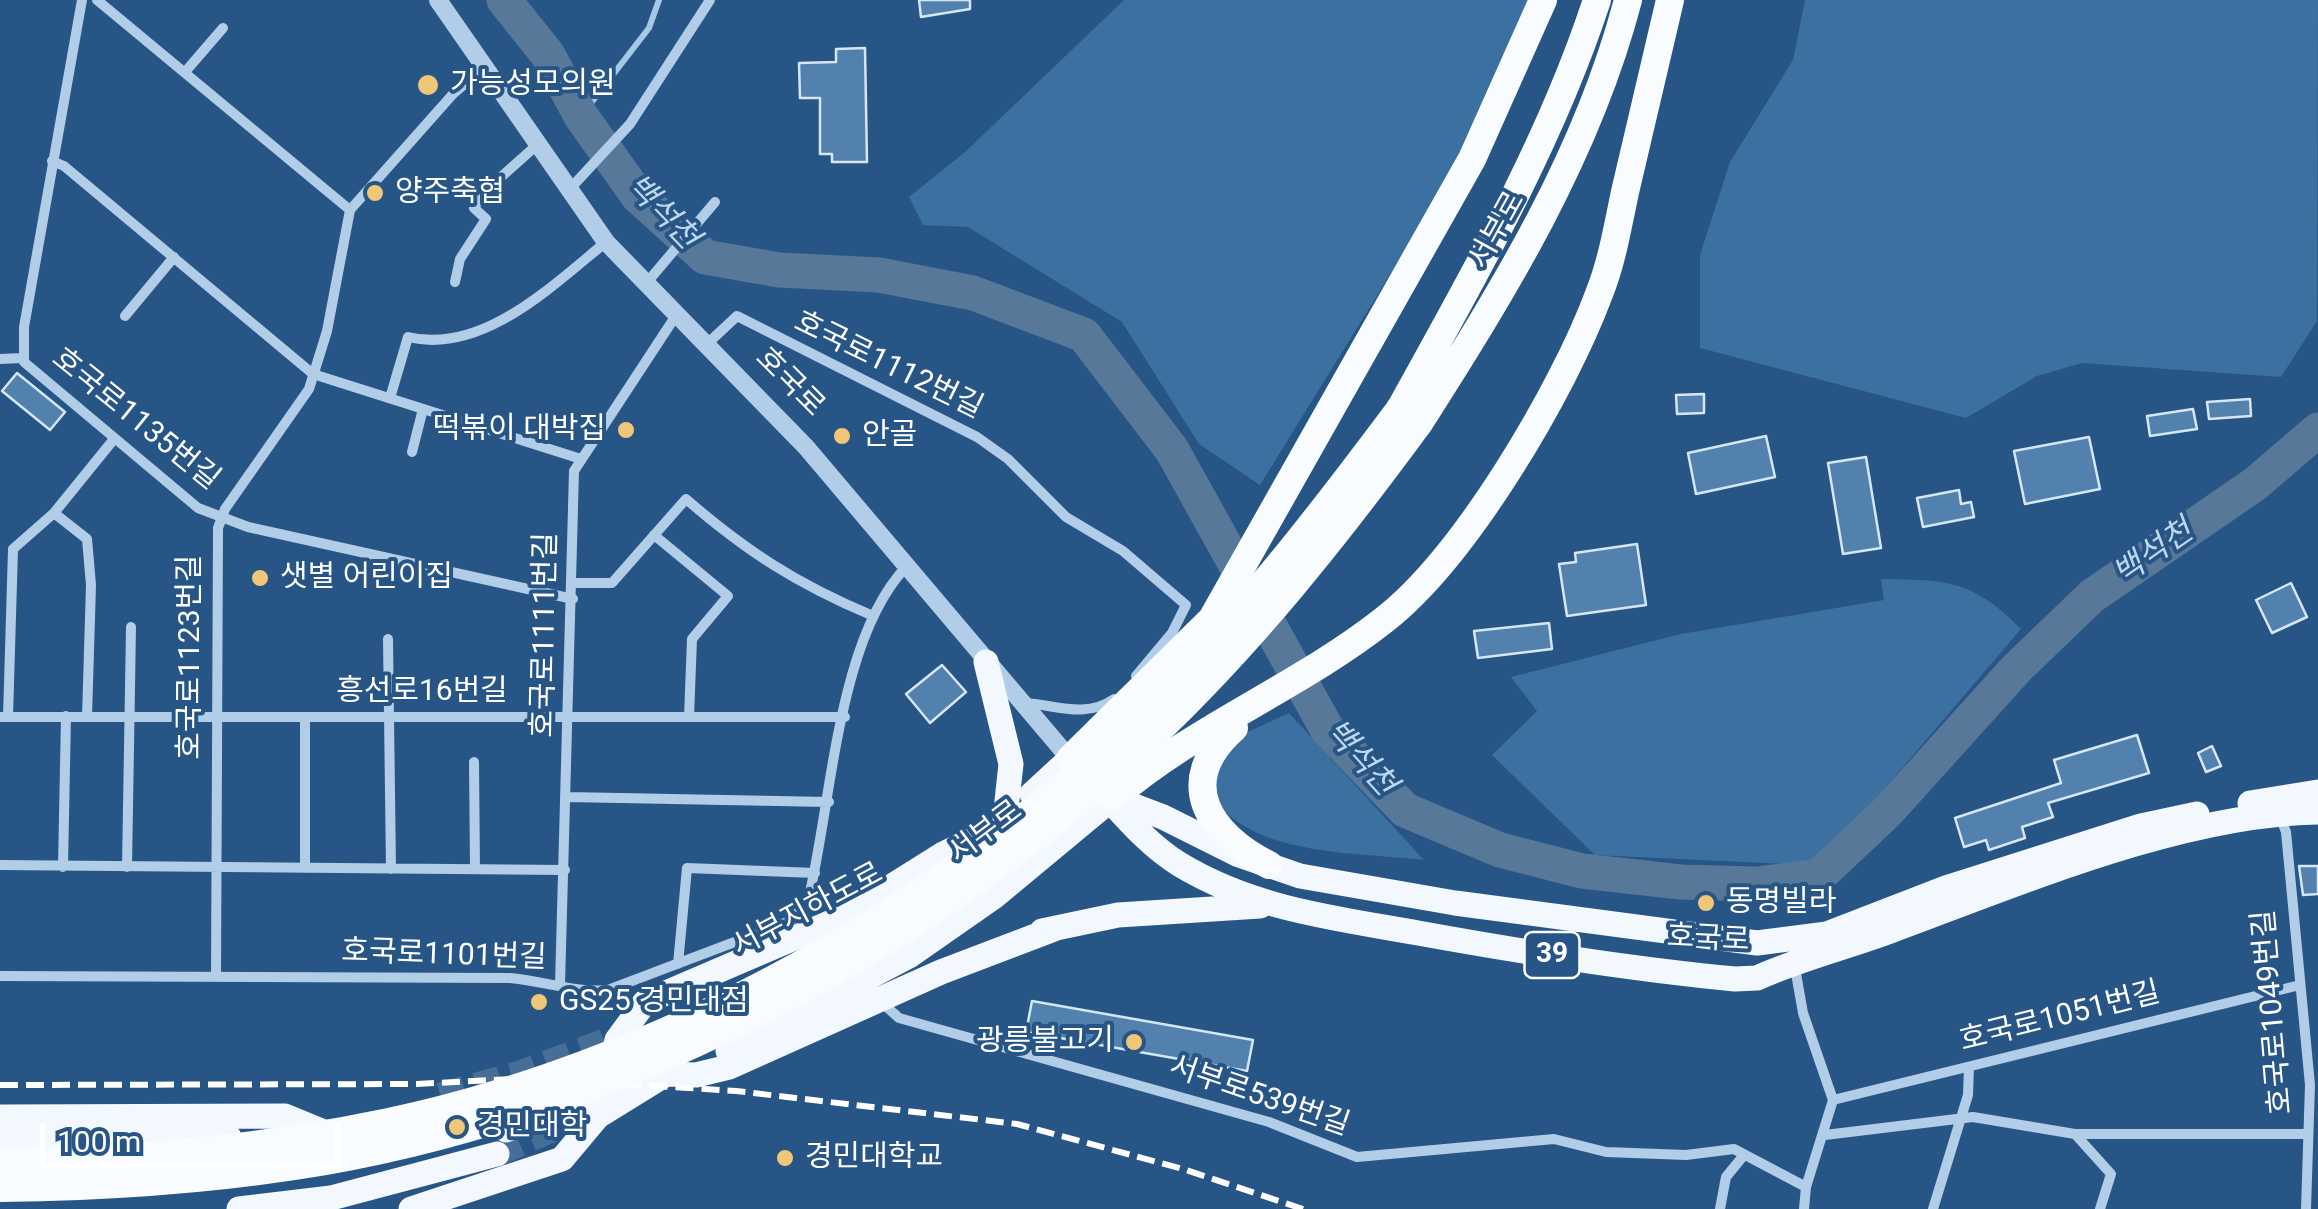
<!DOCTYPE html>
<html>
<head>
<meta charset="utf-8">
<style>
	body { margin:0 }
	#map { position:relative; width:2318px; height:1209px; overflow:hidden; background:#275585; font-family:Roboto,sans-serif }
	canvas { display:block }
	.scale { position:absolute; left:40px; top:1124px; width:300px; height:45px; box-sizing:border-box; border:5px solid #fff; border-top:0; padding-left:12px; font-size:30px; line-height:35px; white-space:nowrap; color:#fff; -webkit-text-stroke:8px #275585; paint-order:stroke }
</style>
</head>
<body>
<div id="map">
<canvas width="2318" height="1209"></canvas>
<div class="scale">100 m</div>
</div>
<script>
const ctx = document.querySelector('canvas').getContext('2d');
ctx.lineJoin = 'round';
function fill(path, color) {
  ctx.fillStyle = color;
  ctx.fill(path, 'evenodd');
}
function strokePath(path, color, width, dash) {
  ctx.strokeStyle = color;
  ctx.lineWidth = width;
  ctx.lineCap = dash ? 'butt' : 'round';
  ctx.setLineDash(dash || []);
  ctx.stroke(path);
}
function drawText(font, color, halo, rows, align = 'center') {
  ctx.font = font + ' Roboto,"Noto Sans KR",sans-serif';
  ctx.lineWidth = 8;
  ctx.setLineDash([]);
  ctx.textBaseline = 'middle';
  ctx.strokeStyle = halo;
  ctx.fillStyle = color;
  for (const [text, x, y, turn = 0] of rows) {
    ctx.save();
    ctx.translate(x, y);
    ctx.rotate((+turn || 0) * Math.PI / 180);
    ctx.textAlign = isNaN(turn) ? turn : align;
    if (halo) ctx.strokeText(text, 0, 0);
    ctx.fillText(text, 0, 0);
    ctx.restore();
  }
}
const green = new Path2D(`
	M1124,0H1530L1509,82L1260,485L1199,444L1122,322L968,227L923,225L909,197L965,152Z
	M1805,0H2318L2317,321L2281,377L2082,363L2037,376L1966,418L1700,348V255L1730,162L1793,60Z
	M1881,579C1948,580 1973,580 2021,629L1851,828L1829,851L1806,865L1595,855L1492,755L1537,711L1511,677L1681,634L1884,600Z
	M1289,713L1424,860C1359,852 1260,857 1216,802C1209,793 1209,776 1206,764L1226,742Z`);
const stream = new Path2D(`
	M581,116L649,28L659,0`);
const river = new Path2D(`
	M504,0L548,55L581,116L638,196L705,257L779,270L879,275L973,293L1084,335L1172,450L1327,729L1405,810L1500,850L1582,871L1681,882L1757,884L1819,876L1887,812L2016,669L2092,596L2255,484L2318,430`);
const building = new Path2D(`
	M919,0H970V9L921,17Z
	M865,48L867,162H832V154H820V98H800L799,63L836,62V49Z
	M17,373L65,412L50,430L2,391Z
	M1704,394V413L1677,414L1676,395Z
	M2250,399L2251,416L2209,419L2207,402Z
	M2193,409L2197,429L2150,436L2147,416Z
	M1766,436L1775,477L1696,494L1688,453Z
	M2089,437L2100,489L2025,504L2014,451Z
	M1866,457L1881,548L1843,554L1828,463Z
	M1959,490L1961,504L1971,502L1974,517L1923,527L1917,498Z
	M1637,544L1646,605L1567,616L1559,564L1576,562L1575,553Z
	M2291,583L2307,617L2272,633L2256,600Z
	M1549,623L1552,649L1478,658L1474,631Z
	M942,665L966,692L930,723L906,694Z
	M2137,735L2149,773L2048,803L2053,817L2022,827L2025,838L1989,850L1986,840L1964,847L1955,818L2061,783L2054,760Z
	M2212,746L2221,766L2206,772L2198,753Z
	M2299,866H2318V894L2303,895Z
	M1032,1001L1253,1040L1247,1071L1026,1032Z`);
const primaryTunnel = new Path2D(`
	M440,1095L520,1073L634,1030
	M497,1154L611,1104`);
const minor = new Path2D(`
	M82,0L24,327V362L198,508L248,527L573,599
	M97,0L350,210
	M185,72L223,28
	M52,161L64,166L313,374L581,459
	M568,191L630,124L710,0
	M455,282L460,259L486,219L474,208L482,194L538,144
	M644,286L715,202
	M125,316L174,257
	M706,345L737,316L977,437L1008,459L1066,517L1123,551L1186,605L1172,633L1136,676
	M0,359L23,358
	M390,398L408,337C482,355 552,286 606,242
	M412,452L423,409
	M54,513L87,539L91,585L87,717
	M654,535L728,596L692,639L689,717
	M573,583H612L686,499C746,551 797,584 871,615
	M388,639L391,869
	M1025,703C1056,705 1085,719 1114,699
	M0,717H845
	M8,717L13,549L54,513L114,439
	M305,717V868
	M474,762L475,869
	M567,797L829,802
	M2279,814L2286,832L2310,1085L2306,1209
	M0,865L565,870
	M63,867L66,716
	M127,867L131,627
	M1794,962L1803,1013L1833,1100L1806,1187L1804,1209
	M678,964L687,868L815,873
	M0,976L510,978C543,981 575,993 608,990L790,921L808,901C832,802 837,638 907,566
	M216,977L218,528L225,509L309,389L327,331L350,210L453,94L485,66
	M560,985L574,471L675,317
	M879,1000L899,1018L1269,1122L1357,1157L1554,1139L1606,1152L1686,1155L1734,1149L1806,1187
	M1833,1100L2300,985
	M2075,1134H2308
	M1825,1135L1973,1117L2075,1134L2111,1174L2100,1209
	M1720,1209L1726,1177L1744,1155
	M1933,1209L1968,1095L1969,1067`);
const tertiary = new Path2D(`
	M438,0L606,242L806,447L1070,759`);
const primary = new Path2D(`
	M986,662L1011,764L1005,819
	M1032,794L1070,759C1107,793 1137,838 1179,864C1253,909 1334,918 1418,933C1523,952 1629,969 1735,979L1757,978C1801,958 1848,947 1893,930C2021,883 2181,814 2318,812
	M1113,798L1163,817L1239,855L1300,876L1455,903L1757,943L1827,934L1946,888L2141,826L2197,814
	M2250,803L2318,792
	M1042,931L1118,915L1260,906
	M728,1051L909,956L995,896L1113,798
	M610,1069L617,1040L645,1002L841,918L943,854L987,833
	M0,1117L285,1116L336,1137
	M506,1130L603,1095
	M0,1137H229
	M239,1209L331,1198L497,1154
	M411,1209L562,1159L598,1116L666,1074L696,1075L729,1067L941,972L1054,929`);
const trunk = new Path2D(`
	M1400,409C1473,277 1550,144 1597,0
	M1419,423C1505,288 1587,156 1628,0
	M1234,728C1173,782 1209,835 1269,865
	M1070,759L1212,619L1472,159L1543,0
	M1113,798C1195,727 1299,687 1384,620C1465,557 1563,391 1599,294C1612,262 1618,225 1625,192C1640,128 1655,64 1670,0`);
const rail = new Path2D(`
	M0,1085L417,1084L530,1078L736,1091L1017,1124L1183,1169L1303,1209`);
const trunkBridge = new Path2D(`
	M0,1162C131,1161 261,1149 389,1122C682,1060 992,880 1195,661C1269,582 1335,496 1400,409
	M0,1188C99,1187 197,1181 295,1166C606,1118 916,956 1145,743C1248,647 1336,536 1419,423`);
const markers = [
	[428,85,12,"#f0c677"],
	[375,193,10,"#f0c677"],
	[626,430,10,"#f0c677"],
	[842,436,10,"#f0c677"],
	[260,578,10,"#f0c677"],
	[1706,903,10,"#f0c677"],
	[539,1002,10,"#f0c677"],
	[1134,1042,10,"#f0c677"],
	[457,1127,10,"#f0c677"],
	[785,1158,10,"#f0c677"]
];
const shields = [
	[1552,955,55]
];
const shieldNames = [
	["39",1552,955]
];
const poiNames = [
	["가능성모의원",450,85],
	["양주축협",395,193],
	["떡볶이 대박집",606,430,"right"],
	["안골",862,436],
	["샛별 어린이집",280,578],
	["동명빌라",1726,903],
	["GS25 경민대점",559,1002],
	["광릉불고기",1114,1042,"right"],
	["경민대학",477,1127],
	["경민대학교",805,1158]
];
const streetNames = [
	["서부로",1498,231,-61],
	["호국로1112번길",888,366,26],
	["호국로",789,383,45],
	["호국로1135번길",135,420,39],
	["호국로1111번길",546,635,-89],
	["호국로1123번길",191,657,-90],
	["흥선로16번길",422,692],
	["서부로",986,833,-37],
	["서부지하도로",808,911,-28],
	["호국로",1708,940,3],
	["호국로1101번길",444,956,2],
	["호국로1049번길",2274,1012,-95],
	["호국로1051번길",2060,1018,-14],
	["서부로539번길",1259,1097,19]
];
const waterNames = [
	["백석천",661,213,46],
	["백석천",2154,554,-35],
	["백석천",1359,759,48]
];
fill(green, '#3b70a1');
strokePath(stream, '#a6c8e8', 6);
strokePath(river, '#577898', 35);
fill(building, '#5381ae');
strokePath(building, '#d5e6f6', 2.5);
strokePath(primaryTunnel, '#476e97', 25, [25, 12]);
strokePath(minor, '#b1cde8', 10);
strokePath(tertiary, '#b1cde8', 18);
strokePath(primary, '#f3f8fe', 25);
strokePath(trunk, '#f9fcfe', 28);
strokePath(rail, '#fff', 6, [18, 8]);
strokePath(trunkBridge, '#f9fcfe', 28);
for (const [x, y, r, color] of markers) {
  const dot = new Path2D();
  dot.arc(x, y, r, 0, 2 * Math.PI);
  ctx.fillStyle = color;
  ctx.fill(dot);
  strokePath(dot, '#275585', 4);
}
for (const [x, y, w] of shields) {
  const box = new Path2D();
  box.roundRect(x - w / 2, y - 23, w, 46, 8);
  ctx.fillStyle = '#275585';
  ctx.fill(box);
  strokePath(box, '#fff', 2.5);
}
drawText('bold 28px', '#fff', null, shieldNames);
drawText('30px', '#fff', '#275585', poiNames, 'left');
drawText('30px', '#fff', '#275585', streetNames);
drawText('italic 32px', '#bdd7ef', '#275585', waterNames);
</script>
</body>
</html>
